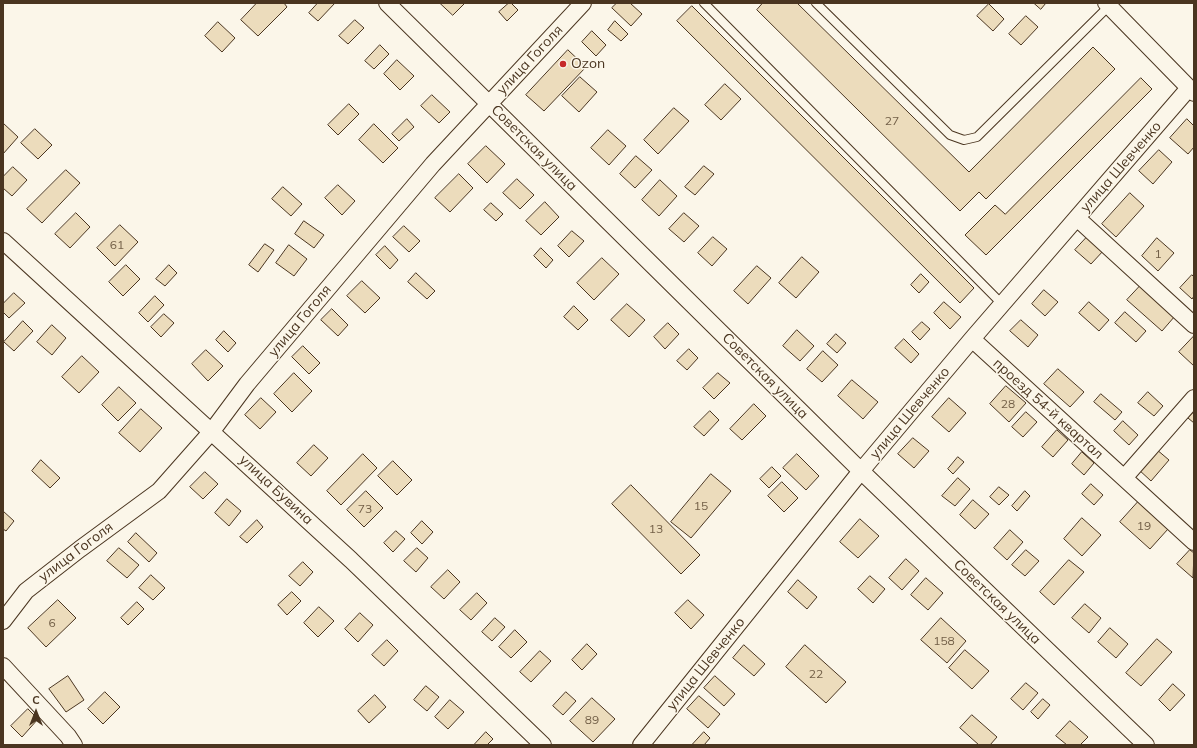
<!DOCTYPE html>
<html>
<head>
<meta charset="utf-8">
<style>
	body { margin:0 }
	#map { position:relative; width:1197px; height:748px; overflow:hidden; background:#fbf6e9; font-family:Mulish,sans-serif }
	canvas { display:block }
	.frame { position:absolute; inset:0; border:4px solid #4a3520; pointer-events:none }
	.north { position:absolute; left:16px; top:692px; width:40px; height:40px; -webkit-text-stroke:3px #fbf6e9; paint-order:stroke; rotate:0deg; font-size:11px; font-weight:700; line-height:16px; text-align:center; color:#4a3520 }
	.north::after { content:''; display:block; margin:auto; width:14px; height:18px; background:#4a3520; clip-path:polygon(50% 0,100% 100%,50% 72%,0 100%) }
</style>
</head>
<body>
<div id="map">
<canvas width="1197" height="748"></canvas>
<div class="frame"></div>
<div class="north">С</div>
</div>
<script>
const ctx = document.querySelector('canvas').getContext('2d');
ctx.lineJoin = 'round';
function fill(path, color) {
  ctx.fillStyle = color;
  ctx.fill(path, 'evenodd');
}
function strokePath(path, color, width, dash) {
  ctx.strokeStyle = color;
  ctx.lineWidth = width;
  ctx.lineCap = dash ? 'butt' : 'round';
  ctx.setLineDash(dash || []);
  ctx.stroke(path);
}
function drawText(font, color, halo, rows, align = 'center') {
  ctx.font = font + ' Mulish,sans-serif';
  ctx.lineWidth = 3;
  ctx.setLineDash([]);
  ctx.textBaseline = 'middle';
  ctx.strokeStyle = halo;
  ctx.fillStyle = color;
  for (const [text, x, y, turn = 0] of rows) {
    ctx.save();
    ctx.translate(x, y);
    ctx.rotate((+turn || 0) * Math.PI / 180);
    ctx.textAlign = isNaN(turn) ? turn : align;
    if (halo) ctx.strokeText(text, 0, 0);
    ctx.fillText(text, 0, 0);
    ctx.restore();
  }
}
const building = new Path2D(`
	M257,3H284L287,7L258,36L241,20Z
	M318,3H335L318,21L309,13Z
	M440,3H465L453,15Z
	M509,3H511L518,10L507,21L499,12Z
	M617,3H630L642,14L631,26L612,8Z
	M763,3H797L969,172L1093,47L1115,69L986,199L979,192L960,211L757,10Z
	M1034,3H1046L1041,9Z
	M989,4L1004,19L993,31L977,16Z
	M692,6L974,288L960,303L677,21Z
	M1026,16L1038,27L1021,45L1009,34Z
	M355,20L364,28L348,44L339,36Z
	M615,21L628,34L621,41L608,30Z
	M218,22L235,38L222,52L205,36Z
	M592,31L606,45L596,56L582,42Z
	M380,45L389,54L374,69L365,61Z
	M568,50L586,67L544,111L526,95Z
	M397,60L414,76L400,90L384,74Z
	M580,77L597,92L579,112L562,96Z
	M1141,78L1152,89L986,255L965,235L995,205L1005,214Z
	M725,84L741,99L721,120L705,105Z
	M432,95L450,112L439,123L421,106Z
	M349,104L359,114L338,135L328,125Z
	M674,108L689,121L658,154L644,140Z
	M407,119L414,127L399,141L392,134Z
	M1187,119L1194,126V147L1188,154L1170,138Z
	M3,123L18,137L3,154Z
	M374,124L398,148L383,163L359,140Z
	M35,129L52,145L38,159L21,143Z
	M608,130L626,146L609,165L591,148Z
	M486,146L505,164L487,183L468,164Z
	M1159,150L1172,162L1153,184L1139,171Z
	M636,156L652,170L635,188L620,174Z
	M704,166L714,174L695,195L685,187Z
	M13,167L27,180L12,196L3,188V177Z
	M66,170L80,183L42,223L27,209Z
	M459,174L473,188L450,212L435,198Z
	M517,179L534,195L520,209L503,193Z
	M660,180L677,196L659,216L642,200Z
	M338,185L355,201L342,215L325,198Z
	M283,187L302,204L291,216L272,199Z
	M1130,193L1144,206L1116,237L1102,224Z
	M545,202L559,217L541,235L526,221Z
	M491,203L503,214L496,221L484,210Z
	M76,213L90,227L70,248L55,234Z
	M684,213L699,226L684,242L669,229Z
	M304,221L324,235L314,248L295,234Z
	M120,225L138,242L115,266L97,248Z
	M404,226L420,241L409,252L393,237Z
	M572,231L584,241L569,257L558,246Z
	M1088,236L1104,250L1091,264L1075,250Z
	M713,237L727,249L712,266L698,253Z
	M1157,238L1174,253L1158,271L1142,256Z
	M265,244L274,250L258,272L249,265Z
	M289,245L307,259L294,276L276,263Z
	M385,246L398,260L390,269L376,255Z
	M541,248L553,260L546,268L534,256Z
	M802,257L819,272L796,298L779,283Z
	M602,258L619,274L594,300L577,283Z
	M126,265L140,279L123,296L109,282Z
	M169,265L177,273L165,286L156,279Z
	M757,266L771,278L748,304L734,291Z
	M416,273L435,291L427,299L408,282Z
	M921,274L929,282L919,293L911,285Z
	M1192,275L1194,277V296L1192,299L1180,288Z
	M362,281L380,298L365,313L347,296Z
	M1141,285L1175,316L1162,331L1127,300Z
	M1044,290L1058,302L1045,316L1032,304Z
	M14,293L25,303L9,318L3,312V304Z
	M155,296L164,305L148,322L139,313Z
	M944,302L961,317L950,329L934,313Z
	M1089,302L1109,320L1099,331L1079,313Z
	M627,304L645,320L629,337L611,320Z
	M574,306L588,320L578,330L564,317Z
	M332,309L348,325L338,336L321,320Z
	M1125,312L1146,331L1136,342L1115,323Z
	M164,314L174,323L161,337L151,327Z
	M1021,320L1038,335L1028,347L1010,331Z
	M23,321L33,331L14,351L4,342Z
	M922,322L930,329L920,340L912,332Z
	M668,323L679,334L665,349L654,337Z
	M52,325L66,338L52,355L37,342Z
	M797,330L814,346L800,361L783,346Z
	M224,331L236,343L228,352L216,340Z
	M836,334L846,343L837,353L827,344Z
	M1194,336V366L1179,352Z
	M904,339L919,354L911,363L895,348Z
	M303,346L320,363L309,374L292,357Z
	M689,349L698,358L687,370L677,361Z
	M206,350L223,366L208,381L192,364Z
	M823,351L838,365L822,382L807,369Z
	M82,356L99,372L79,393L62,377Z
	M1058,369L1084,392L1070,407L1044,384Z
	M294,373L312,391L292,412L274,394Z
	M718,373L730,383L714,399L703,388Z
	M852,380L878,402L863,419L838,396Z
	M1006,386L1026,403L1009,422L990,404Z
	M119,387L136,403L118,421L102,405Z
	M1148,392L1163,406L1154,416L1138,403Z
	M1101,394L1122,412L1115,420L1094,402Z
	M261,398L276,412L260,429L245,415Z
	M949,398L966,413L949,432L932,417Z
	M754,404L766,416L742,440L730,429Z
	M141,409L162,428L140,452L119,433Z
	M710,411L719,420L704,436L694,427Z
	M1026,412L1037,422L1023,437L1012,427Z
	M1194,412V423L1188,418Z
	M1123,421L1138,435L1129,445L1114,431Z
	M1057,430L1068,440L1053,457L1042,447Z
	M913,438L929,451L914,468L898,454Z
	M314,445L328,458L311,476L297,463Z
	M1156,449L1169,460L1151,481L1138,469Z
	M1082,452L1094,463L1084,475L1072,464Z
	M363,454L377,468L341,505L327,491Z
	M797,454L819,476L806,490L783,468Z
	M958,457L964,462L953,474L948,469Z
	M41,460L60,478L50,488L32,471Z
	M393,461L412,480L397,495L378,476Z
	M772,467L781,476L769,488L760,479Z
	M205,472L218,484L203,499L190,487Z
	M711,474L731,491L691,538L671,522Z
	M958,478L970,489L955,506L942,496Z
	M782,482L798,498L784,512L768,496Z
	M1091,484L1103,495L1094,505L1082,494Z
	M631,485L700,555L681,574L612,504Z
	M999,487L1009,495L999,505L990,497Z
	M366,491L383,508L364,527L347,510Z
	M1025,491L1030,496L1017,511L1012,506Z
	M227,499L241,511L229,526L215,513Z
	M973,500L989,514L975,529L960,515Z
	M1138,502L1168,529L1150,549L1120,522Z
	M3,511L14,521L6,531L3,529Z
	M1082,518L1101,535L1082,556L1064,539Z
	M860,519L879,536L858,558L840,542Z
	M257,520L263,527L247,543L240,537Z
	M422,521L433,532L422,544L411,533Z
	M1010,530L1023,542L1007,560L994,548Z
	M396,531L405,539L393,552L384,543Z
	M136,533L157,553L149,562L128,542Z
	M119,548L139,565L127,578L107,561Z
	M417,548L428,558L416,572L404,561Z
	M1026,550L1039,561L1025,576L1012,565Z
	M1190,550L1194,553L1193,578L1177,564Z
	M906,559L919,571L902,590L889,578Z
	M1069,560L1084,572L1054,605L1040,592Z
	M303,562L313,572L300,586L289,576Z
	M448,570L460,582L444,599L431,587Z
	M151,575L165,588L153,600L139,588Z
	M870,576L885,589L873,603L858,589Z
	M926,578L943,593L928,610L911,595Z
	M798,580L817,597L807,609L788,592Z
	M292,592L301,601L287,615L278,605Z
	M477,593L487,603L471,620L460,610Z
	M58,600L76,618L46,647L28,628Z
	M688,600L704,615L691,629L675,613Z
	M137,602L144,609L128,625L121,618Z
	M1085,604L1101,618L1089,633L1072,618Z
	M319,607L334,621L318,637L304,623Z
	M360,613L373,625L358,642L345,629Z
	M495,618L505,627L492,641L482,632Z
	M941,618L966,641L947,663L921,640Z
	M1110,628L1128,644L1116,658L1098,642Z
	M515,630L527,642L511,658L499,647Z
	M1157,639L1172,652L1141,686L1126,673Z
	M387,640L398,651L384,666L372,655Z
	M587,644L597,654L582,670L572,660Z
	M744,645L765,664L754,676L733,658Z
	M805,645L846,682L826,703L786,667Z
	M965,650L989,671L972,689L949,668Z
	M540,651L551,661L531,682L520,672Z
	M68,676L84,700L66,712L49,689Z
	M715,676L735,694L724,706L704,688Z
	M1026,683L1038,693L1023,710L1011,699Z
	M1173,684L1185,695L1170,711L1159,700Z
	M426,686L439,697L427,711L414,700Z
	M105,692L120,707L103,724L88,709Z
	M566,692L576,701L563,715L553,706Z
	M375,695L386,707L369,723L358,711Z
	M699,696L720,714L708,728L687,709Z
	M592,698L615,719L593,742L570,721Z
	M1043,699L1050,705L1038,719L1031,712Z
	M450,700L464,712L448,729L435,717Z
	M28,709L38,719L22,737L11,726Z
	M972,715L997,737L990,745H979L960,728Z
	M1070,721L1088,737L1080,745H1067L1056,736Z
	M486,732L493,739L487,745H474Z
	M704,732L710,738L704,745H692Z`);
const lane = new Path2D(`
	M704,3L1002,304
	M816,3L950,135L964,140L977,137L1109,6`);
const street = new Path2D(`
	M387,3L861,471L1146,745
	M1106,3L1194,93
	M1077,218L1194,325
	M3,241L351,560L543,745
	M972,339L1194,542
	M1124,478L1194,398
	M3,621L26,591L80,549L159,491L212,431L247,384L433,164L583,3
	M3,666L68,736L74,745
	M641,745L861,471L972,339L1189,88`);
const markers = [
	[563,64,4,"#c62828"]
];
const numberNames = [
	["27",892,121],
	["61",117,245],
	["1",1158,254],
	["28",1008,404],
	["15",701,506],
	["73",365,509],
	["19",1144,526],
	["13",656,529],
	["6",52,623],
	["158",944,641],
	["22",816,674],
	["89",592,720]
];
const streetNames = [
	["улица Гоголя",530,60,-47],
	["Советская улица",534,148,45],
	["улица Шевченко",1121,167,-49],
	["улица Гоголя",300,321,-50],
	["Советская улица",765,376,45],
	["проезд 54-й квартал",1048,409,42],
	["улица Шевченко",910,413,-50],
	["улица Бувина",276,490,43],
	["улица Гоголя",76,552,-37],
	["Советская улица",997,602,44],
	["улица Шевченко",706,664,-51]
];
const poiNames = [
	["Ozon",571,64]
];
fill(building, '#ecdcbc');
strokePath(building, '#4a3520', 1);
strokePath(lane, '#4a3520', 10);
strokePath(street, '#4a3520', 18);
strokePath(lane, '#fbf6e9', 8);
strokePath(street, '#fbf6e9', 16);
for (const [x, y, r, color] of markers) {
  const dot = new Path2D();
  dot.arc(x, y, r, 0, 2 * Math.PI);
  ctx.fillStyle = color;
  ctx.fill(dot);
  strokePath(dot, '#fbf6e9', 1.5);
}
drawText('12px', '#725f47', null, numberNames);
drawText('14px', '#4a3520', '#fbf6e9', streetNames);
drawText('14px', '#4a3520', '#fbf6e9', poiNames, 'left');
</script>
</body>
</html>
